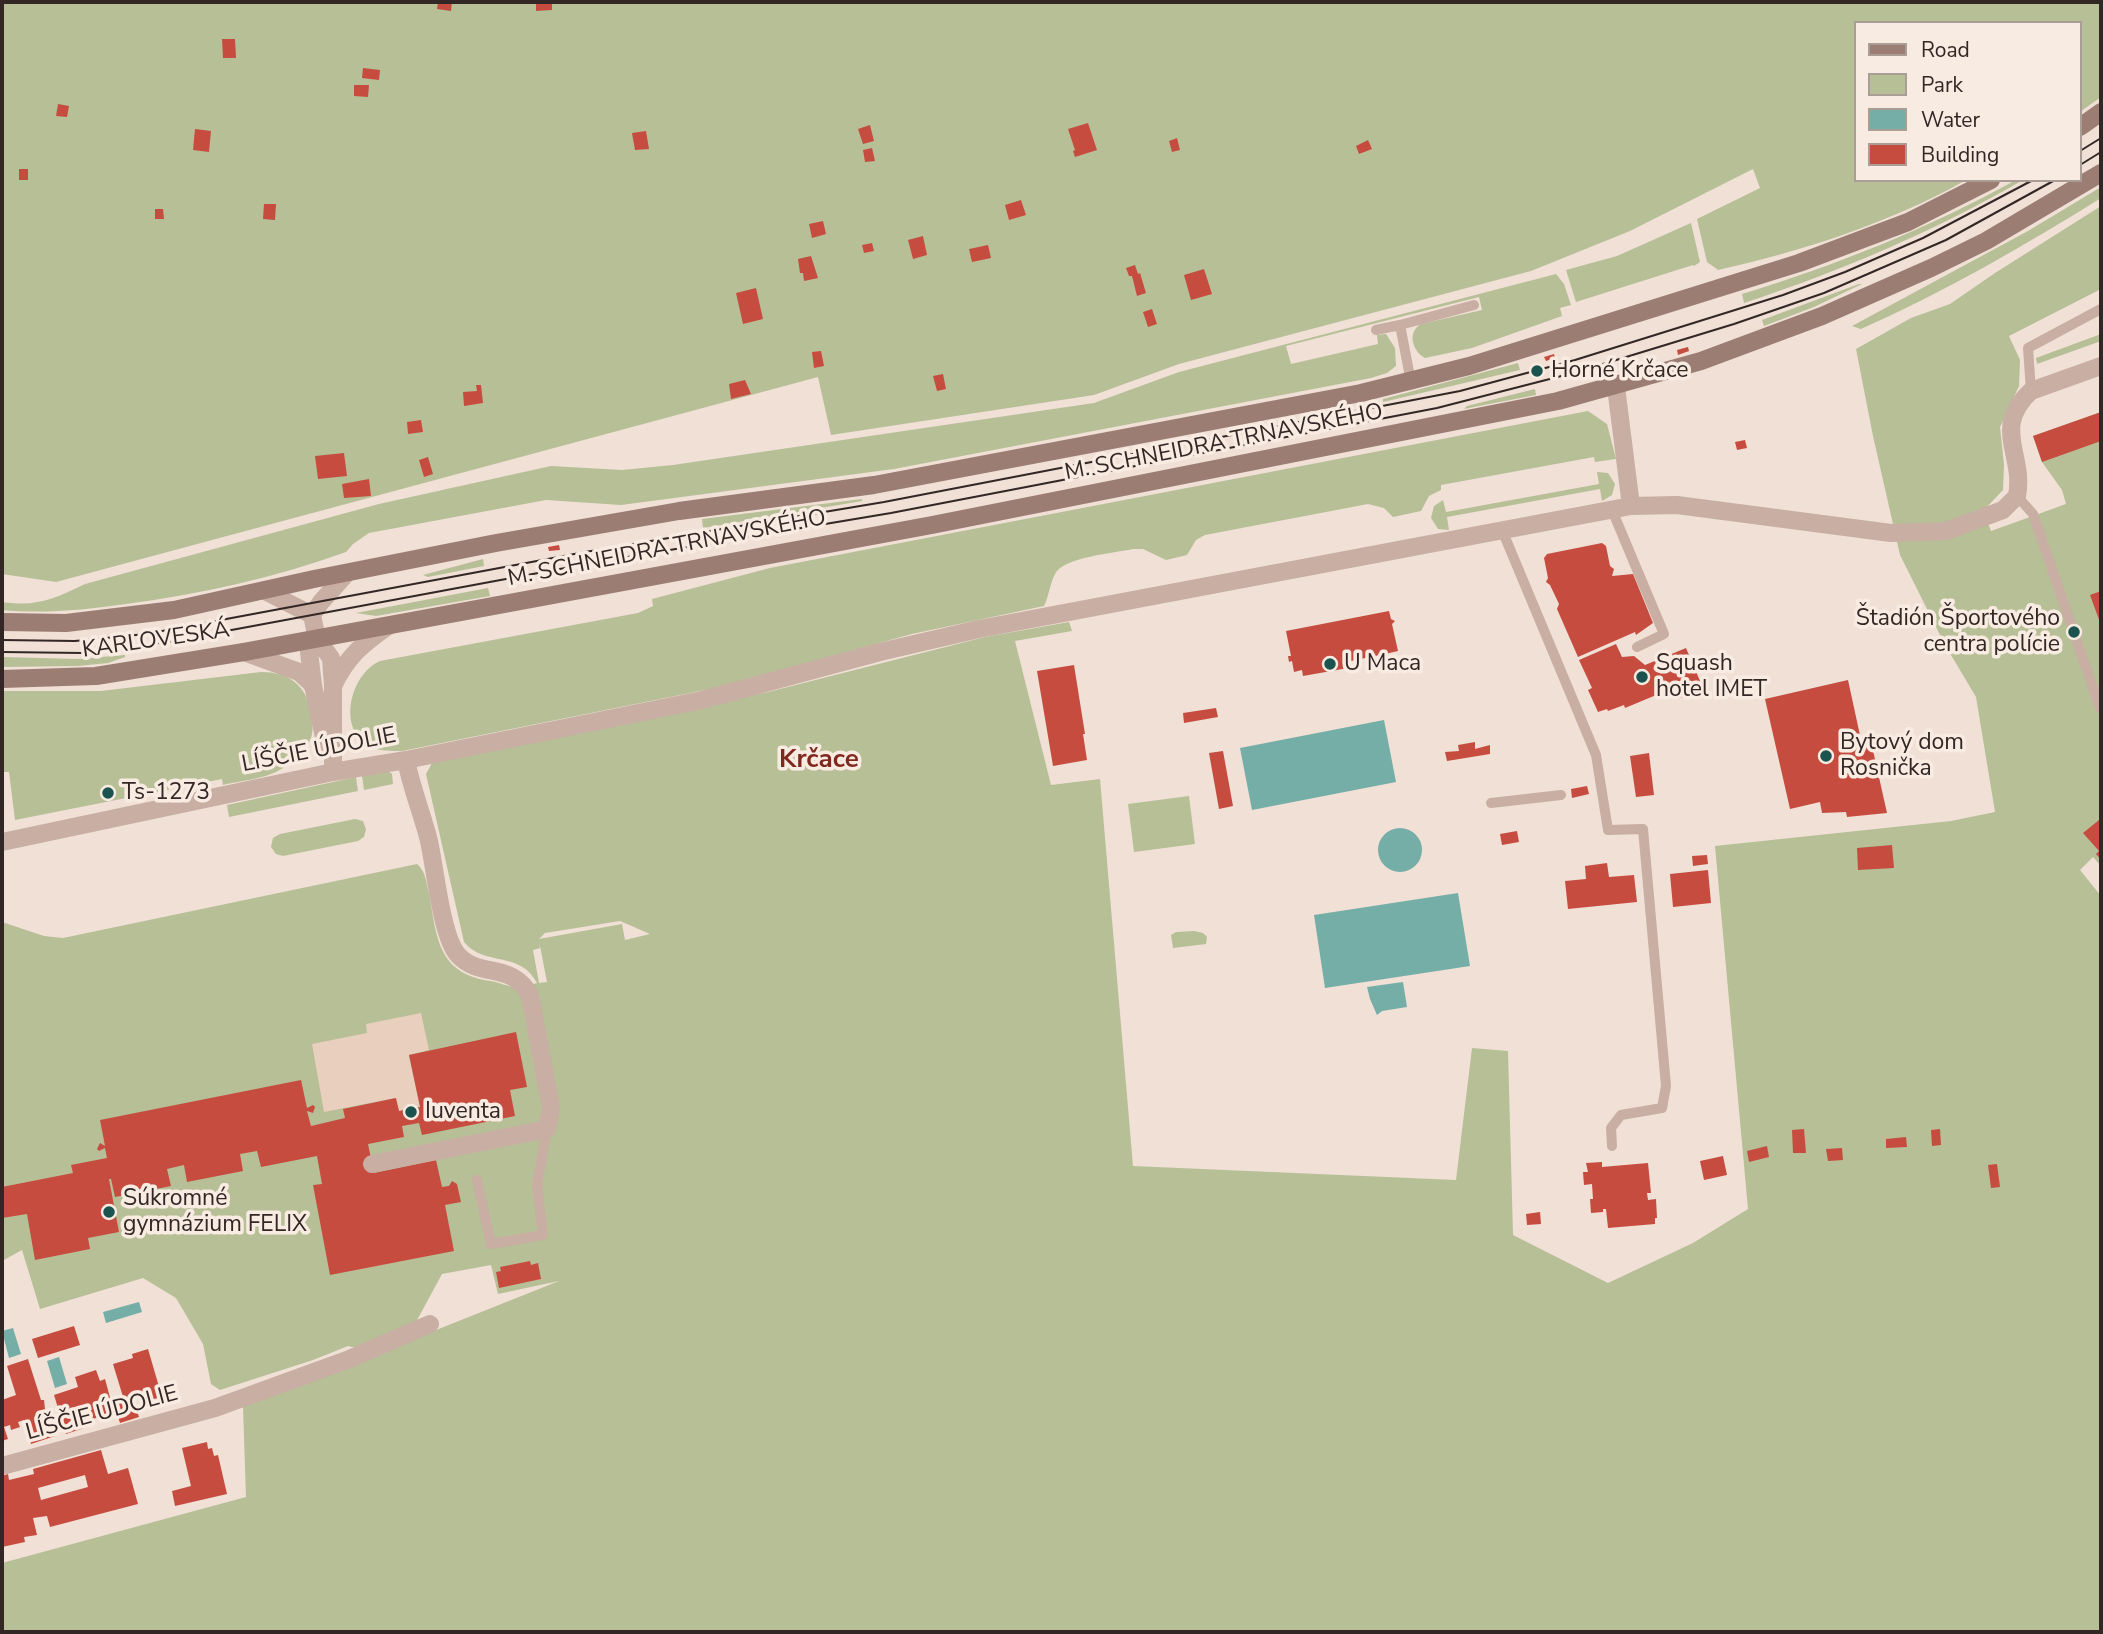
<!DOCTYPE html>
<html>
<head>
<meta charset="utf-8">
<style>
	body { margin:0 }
	#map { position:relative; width:2103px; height:1634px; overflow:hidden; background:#f0e0d6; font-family:"Nunito Sans",sans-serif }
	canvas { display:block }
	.frame { position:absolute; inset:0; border:4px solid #332725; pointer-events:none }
	.legend { position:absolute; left:1854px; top:21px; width:228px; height:161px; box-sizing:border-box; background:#f8ebe2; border:2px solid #a99d96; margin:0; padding:9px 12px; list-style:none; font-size:21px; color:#332725 }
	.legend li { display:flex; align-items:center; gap:14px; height:35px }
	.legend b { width:35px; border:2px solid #a99d96 }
</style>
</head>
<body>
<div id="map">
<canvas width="2103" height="1634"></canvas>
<div class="frame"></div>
<ul class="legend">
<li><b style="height:9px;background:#9b7d74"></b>Road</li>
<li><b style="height:19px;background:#b7bf97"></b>Park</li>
<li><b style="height:19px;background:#75ada7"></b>Water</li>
<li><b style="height:19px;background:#c64c3f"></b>Building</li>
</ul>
</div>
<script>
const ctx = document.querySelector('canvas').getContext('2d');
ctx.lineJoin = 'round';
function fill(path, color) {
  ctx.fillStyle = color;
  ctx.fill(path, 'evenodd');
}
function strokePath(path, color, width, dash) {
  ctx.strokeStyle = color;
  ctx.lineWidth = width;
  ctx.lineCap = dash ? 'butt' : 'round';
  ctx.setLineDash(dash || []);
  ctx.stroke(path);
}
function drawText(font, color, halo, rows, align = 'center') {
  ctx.font = font + ' "Nunito Sans",sans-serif';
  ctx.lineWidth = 7;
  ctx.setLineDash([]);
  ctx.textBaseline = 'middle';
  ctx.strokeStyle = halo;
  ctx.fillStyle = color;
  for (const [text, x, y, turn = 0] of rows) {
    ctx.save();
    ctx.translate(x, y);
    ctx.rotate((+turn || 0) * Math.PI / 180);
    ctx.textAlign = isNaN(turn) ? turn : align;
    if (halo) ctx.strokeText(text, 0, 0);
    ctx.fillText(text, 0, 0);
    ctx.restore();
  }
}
const green = new Path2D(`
	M2,2H2101V97L2080,112V23H1856V180H1966C1890,223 1803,251 1718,270L1707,262L1697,219L1760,188L1753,169L1630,231L1531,271L1179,364L1094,395L831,435L818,377L56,582L2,574Z
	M2016,180H2023C1935,231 1841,271 1744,303L1742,294C1837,265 1929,228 2016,180Z
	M2101,187V198C2024,246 1944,292 1861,329L1852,326L2028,231Z
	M2101,206V289L2009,336L2020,360L2019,386L2000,427L2004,465L2003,490L1983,511L1991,531L2066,504L2062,490L2042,462L2033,436L2101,412V866L2093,857L2080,870L2101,896V1632H2V1563L246,1497L243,1407L559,1281L498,1294L491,1265L442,1274L416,1322L356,1348L348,1346L313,1360L220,1390L211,1384L203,1344L176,1298L143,1278L40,1309L22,1250L2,1261V922L44,936L63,938L417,864C426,872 426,882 429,893C437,937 437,973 490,981C498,982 508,987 516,987C522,987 530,985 537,983C520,950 484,967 464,942L426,774L432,763L768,692L985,637L1069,622L1072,631L1015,641L1051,785L1100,779L1133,1166L1456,1180L1472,1048L1508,1051L1513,1235L1608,1283L1693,1243L1748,1209L1715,846L1951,821L1995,812L1976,697L1945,645L1900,555L1873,436L1856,349L1911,318L1950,304L1995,273ZM620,921L650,934L625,940L622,924L539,939L545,933ZM539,941L547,982L539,983L533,950L540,948Z
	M1691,223L1700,262L1694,266L1693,265L1576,302L1566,270L1617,256Z
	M1556,274L1564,284L1571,305L1560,308L1562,316L1472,348L1425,358C1412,351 1407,332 1421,324L1482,310L1479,297L1286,346L1291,364L1378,344L1377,335L1386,334L1395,348L1396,366L1387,373L1371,378L894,469L621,505L546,500L369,533L353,544L346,552C274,578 201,594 126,604C84,610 43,614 2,610V602C37,607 54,599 85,584L379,504L551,466L622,470L673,465L1094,403L1179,372Z
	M1859,284H1862L1814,307L1764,326L1762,320Z
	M2101,334V341L2037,364L2036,358Z
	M1518,363L1520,370L1383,402V399Z
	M1535,389L1536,395L1464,409L1467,406Z
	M1588,411L1607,424L1616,459L1595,462L1594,457L1441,485V490L1429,496L1421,511L1393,517L1384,508L1368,504L1205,535L1196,540L1187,555L1166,560L1143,549H1133C1115,553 1063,557 1055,574C1050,583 1049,596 1044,606L912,634L720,687L402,751C387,751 371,751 361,740C339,718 354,672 380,661L638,613L653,606L652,599L770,568Z
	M1597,472L1608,473L1615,484L1612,495L1602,501L1600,489L1447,517L1449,530L1438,529L1431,518L1434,506L1443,500L1446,512L1599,484Z
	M862,499V501L703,528L702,519Z
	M483,559L484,566L428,577L423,575Z
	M488,588L490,596L376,616L356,613Z
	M125,655V657L108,663L78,666L2,667V657L78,659Z
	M261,672C289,672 306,685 311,712C312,721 314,729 311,738C306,750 295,759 286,766C268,779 244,780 223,785L222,779L15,820L9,772H2V691H101Z
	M388,771L392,774L393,784L364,790L362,776Z
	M356,777L358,791L229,817L227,805Z
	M1189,796L1195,844L1134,852L1128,804Z
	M355,819L363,821L366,829L364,837L358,841L283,856L276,854L271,847L273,838L280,834Z
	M1194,931L1203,933L1207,937L1206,944L1173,948L1171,935L1176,932Z`);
const plaza = new Path2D(`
	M421,1013L429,1050L409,1055L420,1107L399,1111L395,1098L324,1112L312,1044L367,1033L366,1024Z`);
const water = new Path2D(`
	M1384,720L1396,782L1252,810L1240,748Z
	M1378 850a22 22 0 1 1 44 0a22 22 0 1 1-44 0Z
	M1458,893L1470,966L1325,988L1314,915Z
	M1403,982L1407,1007L1382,1011L1377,1015L1370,999L1367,987Z
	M139,1302L142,1312L106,1323L103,1312Z
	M13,1328L21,1354L9,1358L2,1331Z
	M59,1357L67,1384L55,1388L47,1361Z`);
const building = new Path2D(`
	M438,2H452L451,11L437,9Z
	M536,2H552V10L536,11Z
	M222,39H235L236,58H223Z
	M363,68L380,70L379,80L362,78Z
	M354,85H369L368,97L354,96Z
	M58,104L69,106L67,117L56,116Z
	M1088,123L1097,150L1075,157L1073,151L1075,150L1068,129Z
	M870,125L874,141L863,144L858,129Z
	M195,129L211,131L209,152L193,150Z
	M646,131L649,149L635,150L632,133Z
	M1177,138L1180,150L1172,152L1169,141Z
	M1368,140L1372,149L1359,154L1356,146Z
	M872,148L875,161L865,162L863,150Z
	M19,169H28V180H19Z
	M1021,200L1026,215L1009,220L1005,205Z
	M264,204H276L275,220L263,219Z
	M155,209H163L164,219H155Z
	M823,221L826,234L812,238L809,224Z
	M923,236L927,255L913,259L908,240Z
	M872,243L874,251L864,253L862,245Z
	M988,245L991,258L972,262L969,249Z
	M811,256L818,278L804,281L803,273H800L798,259Z
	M1135,265L1138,274L1140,273L1146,293L1137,296L1132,276H1129L1126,268Z
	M1204,269L1212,294L1191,300L1184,275Z
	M756,288L763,319L743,324L736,293Z
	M1152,309L1157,324L1148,327L1143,312Z
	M1688,347L1689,351L1678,355L1677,350Z
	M821,351L824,366L814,368L812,352Z
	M1554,354L1555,358L1546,361L1544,357Z
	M943,374L946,389L937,391L933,376Z
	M745,380L751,394L731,399L729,384Z
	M476,385H481L483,403L464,406L463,392L477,391Z
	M2101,412V441L2042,462L2033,436Z
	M421,420L423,432L408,434L407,422Z
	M1745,440L1747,448L1737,450L1735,442Z
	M344,453L347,476L318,479L315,456Z
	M428,457L433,474L424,477L419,460Z
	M369,479L371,496L344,498L342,484Z
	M1602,543L1606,546L1610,566L1614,569L1612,576L1633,574L1653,623L1636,635L1635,632L1578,657L1557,609L1559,604L1550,585L1546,582L1548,578L1544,558L1547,554Z
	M559,545L560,550L549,551L548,547Z
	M2101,591V625L2090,595Z
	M1389,611L1391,619L1395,621L1392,624L1398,651L1385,654L1387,660L1385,663H1382L1380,655L1346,662L1348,668L1303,676L1302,670L1294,672L1292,661L1289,662L1288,656H1291L1286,631Z
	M1616,644L1622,657L1634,656L1645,665L1686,648L1703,688L1678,699L1673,688L1625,708L1624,705L1608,711L1607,709L1598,712L1588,690L1592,688L1579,660Z
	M1074,665L1085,734H1083L1087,760L1053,766L1037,671Z
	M1848,680L1861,740L1870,741L1872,746L1887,813L1847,817L1846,812L1822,813L1820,802L1790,809L1765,699Z
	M1216,708L1218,717L1184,723L1183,713Z
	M1475,742V749L1490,745V754L1447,761L1445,752L1459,751L1458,745Z
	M1223,751L1233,806L1219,809L1209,753Z
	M1649,753L1654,795L1636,797L1630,756Z
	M1587,786L1589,794L1572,798L1571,789Z
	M112,788L113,797L104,799L102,790Z
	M2099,820L2101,822V860L2096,854L2099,851L2083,833Z
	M1517,831L1519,842L1502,845L1500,834Z
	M1892,845L1894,868L1858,870L1857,848Z
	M1707,855L1708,864L1693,866L1692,856Z
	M1607,863L1609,877L1634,875L1637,902L1568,909L1565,881L1586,879L1585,866Z
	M1708,870L1711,903L1673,907L1670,874Z
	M516,1032L527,1087L510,1090L515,1116L422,1135L419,1123L402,1126L404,1137L368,1144L374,1173L436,1160L442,1187L449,1186L452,1181L457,1184L461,1202L445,1205L454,1251L330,1275L313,1185L322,1184L317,1156L261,1167L257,1151L240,1154L243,1171L187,1182L184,1165L167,1169L171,1186L115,1197L111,1179H109L119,1232L88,1238L90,1249L35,1260L27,1214L2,1218V1187L73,1173L71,1165L107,1158L105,1148L99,1151L97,1149L100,1143L105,1146L100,1120L301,1080L307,1108L313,1105L315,1107L313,1113L307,1111L311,1126L345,1118L343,1109L396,1098L399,1111L420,1107L409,1055Z
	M1804,1129L1806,1153H1793L1792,1130Z
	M1940,1129L1941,1145L1932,1146L1931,1130Z
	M1906,1137L1907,1147L1886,1148V1139Z
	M1767,1146L1769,1157L1749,1162L1747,1151Z
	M1842,1148L1843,1160L1828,1161L1826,1149Z
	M1723,1156L1727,1175L1704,1180L1700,1161Z
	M1602,1162V1167L1648,1163L1651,1193H1647L1648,1200L1656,1199L1657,1218H1655V1224L1608,1228L1606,1209H1603V1212L1591,1213L1590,1199H1593L1592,1184L1584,1185L1583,1172H1588L1586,1163Z
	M1997,1164L2000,1187L1991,1188L1988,1165Z
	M1540,1212L1541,1224L1527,1225L1526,1214Z
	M530,1261L531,1265L538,1263L541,1279L499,1288L496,1272L501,1271L500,1267Z
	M74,1326L80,1345L38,1358L32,1339Z
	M148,1349L162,1397L146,1401L145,1396L133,1399L139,1417L120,1423L114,1403L124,1400L113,1364L133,1358L132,1354Z
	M28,1359L41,1400H44L46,1418L49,1417L55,1436L31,1444L24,1420L18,1422L20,1427L11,1430L10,1425L4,1427L8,1439L2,1441V1400L16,1395L7,1366Z
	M96,1370L100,1381L105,1379L111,1401L107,1403L110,1414L89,1420L86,1409L79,1411L84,1428L66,1434L54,1395L78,1387L75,1377Z
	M207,1442L208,1449L212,1448L214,1456L218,1455L227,1494L175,1506L172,1491L191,1486L182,1448Z
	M101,1450L108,1474L128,1468L138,1504L50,1527L47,1516L33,1518L37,1535L24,1537L25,1542L2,1547V1518H4L2,1476L8,1474L9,1480L34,1474L33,1469ZM85,1475L88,1487L41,1500L38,1488Z`);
const service = new Path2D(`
	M1400,325L1474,305
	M1376,330L1400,325L1411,382
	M2031,391L2028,348L2101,309
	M2017,496L2033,514L2100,708
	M1612,510L1664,634L1637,647
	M1502,530L1596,755L1608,830L1643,829L1666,1086L1662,1108L1621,1115L1611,1128L1612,1146
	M1491,803L1561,795
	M477,1180L491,1244L543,1235L537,1185L547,1129`);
const minor = new Path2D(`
	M1616,387L1631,506
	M265,591L312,615
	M317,639L309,652L313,685L326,747
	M244,652L299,672L313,685
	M333,686C347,657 362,644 388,626
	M333,772V686L331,658L317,639L312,615L321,602L347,573
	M2,842L333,772L406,760L702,700L880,652L979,629L1631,506L1677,505L1891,533L1946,531L2003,510L2017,496C2025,454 1991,428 2031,391L2101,366
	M372,1164L547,1129L551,1107L530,995C511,961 480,979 458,955C441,937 435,864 428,837C421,811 411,786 406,760
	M2,1466L215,1408L347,1360L430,1324`);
const secondary = new Path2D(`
	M2080,127L2101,112
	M2,622L66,623L174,610L314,579L496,543L679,511L874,485L1361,393L1469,366L1799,263L1908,222L1991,180
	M2,679L96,676L244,652L932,525L1558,401L1701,361L1822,316L1931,268L1986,241L2101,173`);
const tram = new Path2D(`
	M2080,151L2101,138
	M2080,165L2101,152
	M2,640L75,641L146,634L585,552L884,502L1460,391L1575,360L1783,295L1845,272L1923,238L2033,180
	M2,652L82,653L167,642L592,563L891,513L1437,408L1577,372L1734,324L1824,293L1946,240L2055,180`);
const markers = [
	[1537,371,7,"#1b544f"],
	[2074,632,7,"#1b544f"],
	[1330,664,7,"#1b544f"],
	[1642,677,7,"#1b544f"],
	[1826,756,7,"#1b544f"],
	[108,793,7,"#1b544f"],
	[411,1112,7,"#1b544f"],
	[109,1212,7,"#1b544f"]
];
const poiNames = [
	["Horné Krčace",1551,371],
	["Štadión Športového",2060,619,"right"],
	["centra polície",2060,645,"right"],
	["U Maca",1344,664],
	["Squash",1656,664],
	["hotel IMET",1656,690],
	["Bytový dom",1840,743],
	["Rosnička",1840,769],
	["Ts-1273",122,793],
	["Iuventa",425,1112],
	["Súkromné",123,1199],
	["gymnázium FELIX",123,1225]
];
const streetNames = [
	["M. SCHNEIDRA TRNAVSKÉHO",1224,443,-11],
	["M. SCHNEIDRA TRNAVSKÉHO",667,549,-11],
	["KARLOVESKÁ",156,641,-8],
	["LÍŠČIE ÚDOLIE",319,751,-11],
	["LÍŠČIE ÚDOLIE",102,1414,-15]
];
const quarterNames = [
	["Krčace",819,761]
];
fill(green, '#b7bf97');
fill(plaza, '#e9cfbd');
fill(water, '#75ada7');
fill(building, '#c64c3f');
strokePath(service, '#c8aea3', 10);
strokePath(minor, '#c8aea3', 18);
strokePath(secondary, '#9b7d74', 18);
strokePath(tram, '#332725', 2);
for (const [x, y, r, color] of markers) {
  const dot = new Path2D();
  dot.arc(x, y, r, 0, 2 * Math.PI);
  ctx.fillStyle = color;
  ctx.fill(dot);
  strokePath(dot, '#f8ebe2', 2.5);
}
drawText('23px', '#332725', '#f8ebe2', poiNames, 'left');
drawText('23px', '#332725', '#f8ebe2', streetNames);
drawText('bold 26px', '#81281e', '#f8ebe2', quarterNames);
</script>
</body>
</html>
